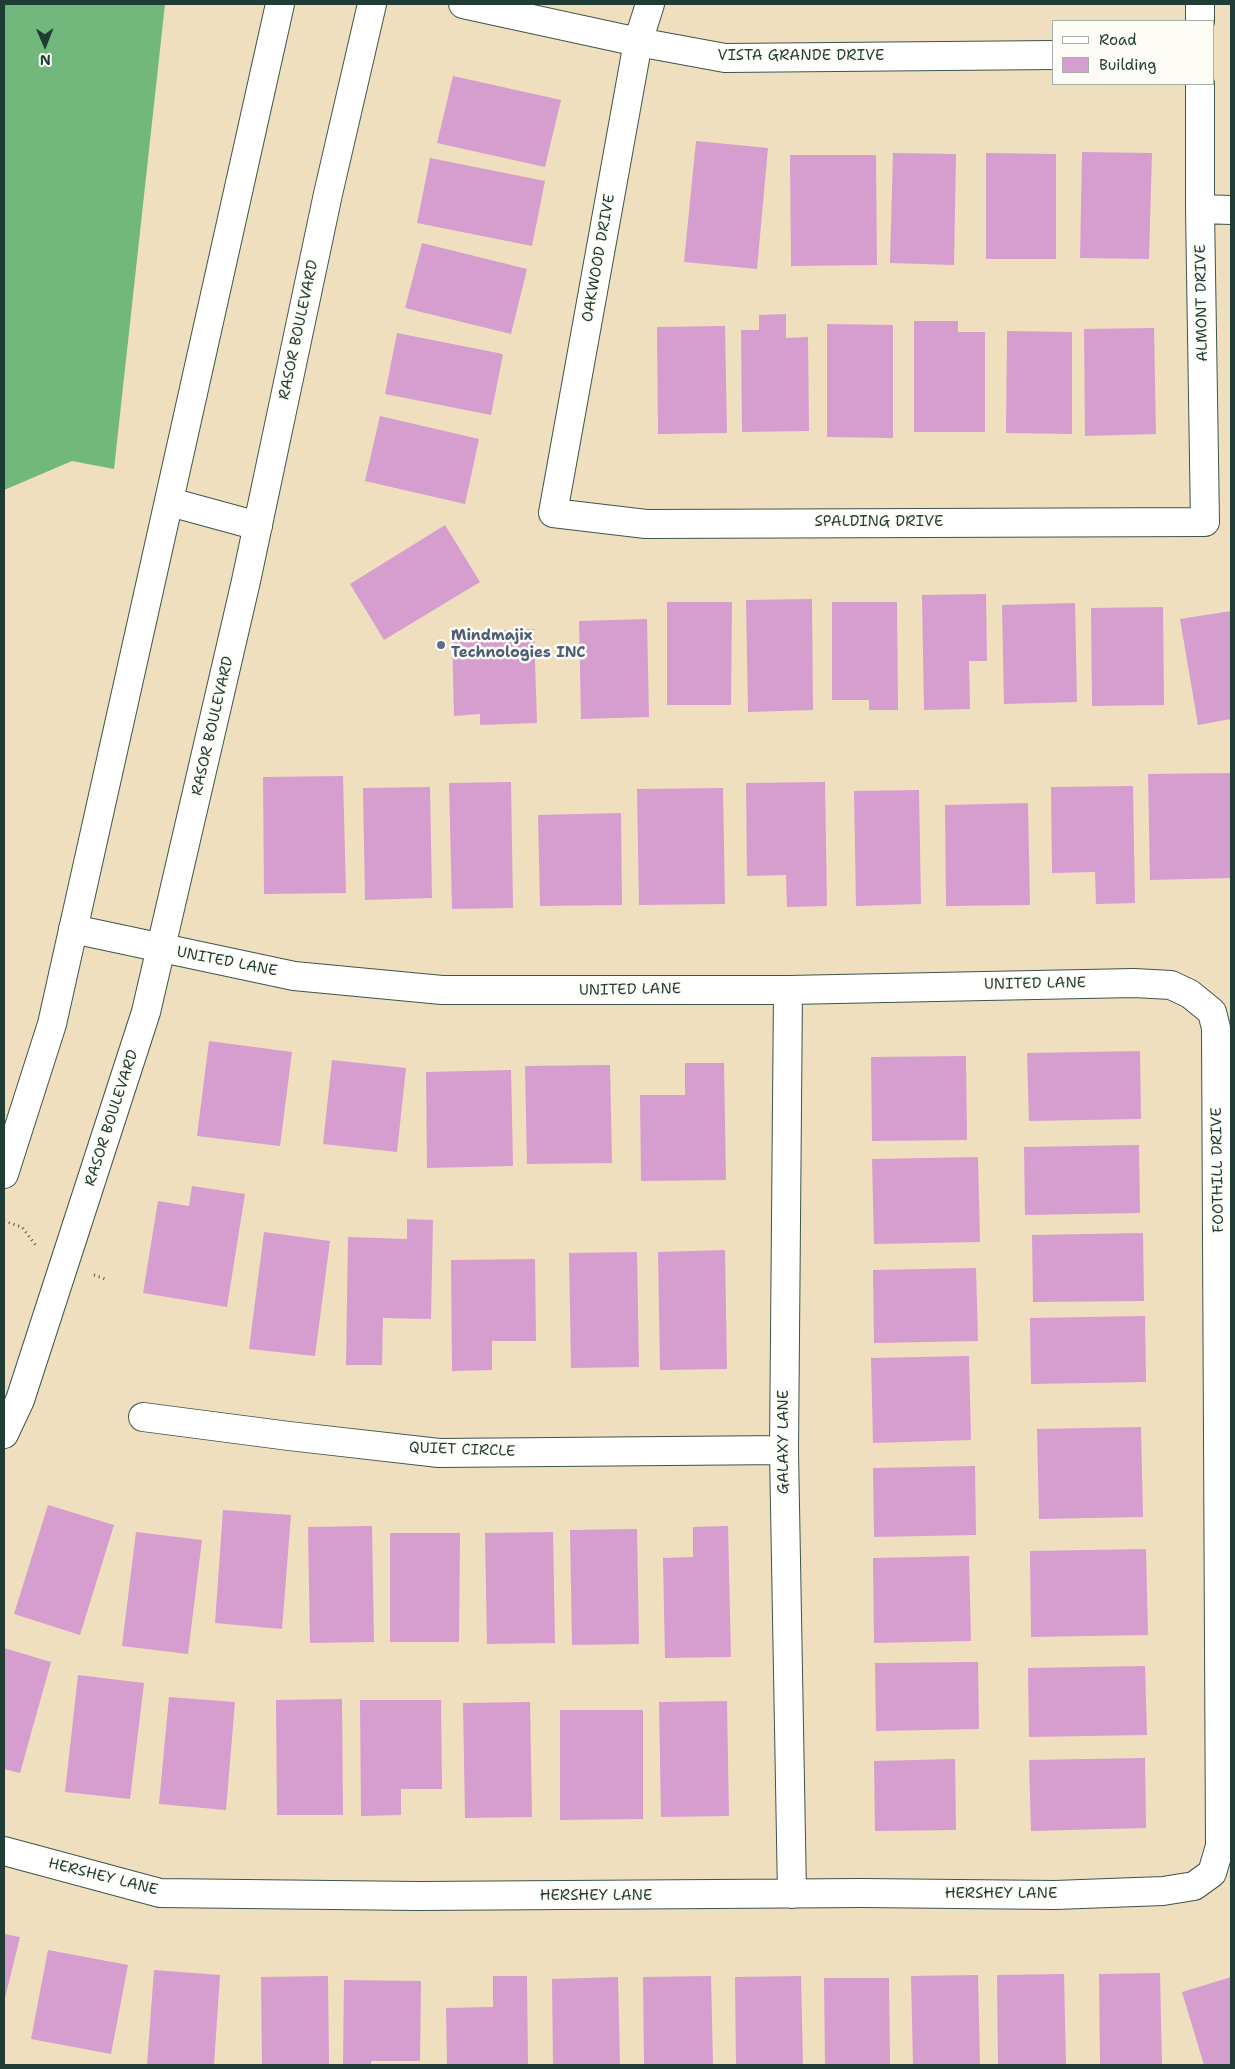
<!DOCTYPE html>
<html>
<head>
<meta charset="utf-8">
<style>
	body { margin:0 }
	#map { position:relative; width:1235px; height:2069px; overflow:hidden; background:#efdfbf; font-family:"Shantell Sans",sans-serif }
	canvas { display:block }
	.frame { position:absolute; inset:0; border:5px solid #1f3d34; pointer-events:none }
	.legend { position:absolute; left:1052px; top:20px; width:162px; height:65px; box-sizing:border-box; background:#fdfcf7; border:1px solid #a4b0a9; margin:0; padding:6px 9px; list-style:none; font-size:15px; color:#1f3d34 }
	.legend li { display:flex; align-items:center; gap:10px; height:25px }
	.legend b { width:25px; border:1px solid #a4b0a9 }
	.north { position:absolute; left:20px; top:20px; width:50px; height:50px; -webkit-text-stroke:4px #fdfcf7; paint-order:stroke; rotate:179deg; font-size:14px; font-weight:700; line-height:20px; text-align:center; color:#1f3d34 }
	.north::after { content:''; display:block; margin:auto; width:18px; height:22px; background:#1f3d34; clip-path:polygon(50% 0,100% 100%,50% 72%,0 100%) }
</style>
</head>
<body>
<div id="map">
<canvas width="1235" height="2069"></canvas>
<div class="frame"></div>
<ul class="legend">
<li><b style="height:6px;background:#fff"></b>Road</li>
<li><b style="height:14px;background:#d69dcf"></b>Building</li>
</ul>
<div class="north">N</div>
</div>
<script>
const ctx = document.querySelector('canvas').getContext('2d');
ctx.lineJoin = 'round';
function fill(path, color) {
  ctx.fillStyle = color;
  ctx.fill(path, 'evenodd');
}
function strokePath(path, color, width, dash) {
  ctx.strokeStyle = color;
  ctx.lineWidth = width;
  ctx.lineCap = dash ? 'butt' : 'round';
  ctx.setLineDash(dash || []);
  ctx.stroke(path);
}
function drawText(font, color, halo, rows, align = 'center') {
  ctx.font = font + ' "Shantell Sans",sans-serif';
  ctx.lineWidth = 5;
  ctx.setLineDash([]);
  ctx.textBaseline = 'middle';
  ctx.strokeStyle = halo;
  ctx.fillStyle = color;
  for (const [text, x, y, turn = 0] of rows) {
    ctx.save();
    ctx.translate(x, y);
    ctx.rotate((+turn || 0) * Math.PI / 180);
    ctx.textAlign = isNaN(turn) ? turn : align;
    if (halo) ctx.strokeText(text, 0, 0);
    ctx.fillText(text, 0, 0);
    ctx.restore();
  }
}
const forest = new Path2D(`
	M4,4H165L114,469L72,461L4,490Z`);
const building = new Path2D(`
	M453,76L561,100L545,167L437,143Z
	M696,141L768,148L757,269L684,262Z
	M1082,152L1152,153L1149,259L1080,258Z
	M893,153L956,154L954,265L890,263Z
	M986,153L1056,154V259H986Z
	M790,155H876L877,265L791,266Z
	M430,158L545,181L532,246L417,223Z
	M422,243L527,269L511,334L405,308Z
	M786,314V338L808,337L809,431L742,432L741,330H759V315Z
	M914,321H958V332H985V432H914Z
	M827,324L893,325V438L827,437Z
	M725,326L727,433L658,434L657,327Z
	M1154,328L1156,434L1085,436L1084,329Z
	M1007,331L1072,332V434L1006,433Z
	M397,333L503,354L491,415L385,394Z
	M380,416L479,439L465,504L365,481Z
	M445,525L480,582L384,640L350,584Z
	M986,594L987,661H969L970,709L924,710L922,595Z
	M812,599L813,710L748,712L746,600Z
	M667,602H732L731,705H667Z
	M832,602H897L898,710H869V700H832Z
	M1075,603L1077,702L1004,704L1002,605Z
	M1163,607L1164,705L1092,706L1091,608Z
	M1231,611V719L1198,725L1180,619Z
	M647,619L649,717L581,719L579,621Z
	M534,629L537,723L480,725V714L454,716L452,632Z
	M1231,773V878L1150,880L1148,774Z
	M343,776L346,893L264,894L263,777Z
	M511,782L513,908L452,909L449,783Z
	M825,782L827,906L787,907L786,875L747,876L746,783Z
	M1133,786L1135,903L1096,904L1095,872L1052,873L1051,787Z
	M430,787L432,898L365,900L363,788Z
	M723,788L725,904L639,905L637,789Z
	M919,790L921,904L856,906L854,791Z
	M1028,803L1030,905L946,906L945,805Z
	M621,813L622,905L540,906L538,815Z
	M209,1041L292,1052L280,1146L197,1136Z
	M1140,1051L1141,1119L1029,1121L1027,1053Z
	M966,1056L967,1140L872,1141L871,1057Z
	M332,1060L406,1068L397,1152L323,1144Z
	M685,1063H724L726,1180L641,1181L640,1095H685Z
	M610,1065L612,1163L527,1164L525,1066Z
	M511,1070L513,1166L427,1168L426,1072Z
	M1139,1145L1140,1213L1025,1215L1024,1147Z
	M978,1157L980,1242L874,1244L872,1159Z
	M192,1186L245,1194L227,1307L143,1293L158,1201L189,1206Z
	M407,1219L433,1220L431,1319L383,1318L382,1365H346L348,1237L407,1239Z
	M264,1232L330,1241L315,1356L249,1349Z
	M1143,1233L1144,1301L1033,1302L1032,1235Z
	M725,1250L727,1369L660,1370L658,1252Z
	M637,1252L639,1367L571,1368L569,1253Z
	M535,1259L536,1341H492V1370L452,1371L451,1260Z
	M976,1268L978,1341L874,1343L873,1270Z
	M1145,1316L1146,1382L1031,1384L1030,1318Z
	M969,1356L971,1440L873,1443L871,1358Z
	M1141,1427L1143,1517L1039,1519L1037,1429Z
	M975,1466L976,1535L874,1537L873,1468Z
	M48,1505L114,1525L80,1635L14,1614Z
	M223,1510L291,1515L282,1629L215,1623Z
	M372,1526L374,1642L310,1643L308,1527Z
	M728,1526L731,1657L665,1658L663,1558L693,1557V1527Z
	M637,1529L639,1644L572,1645L570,1530Z
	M136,1532L202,1540L188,1654L122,1646Z
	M553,1532L555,1643L487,1644L485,1533Z
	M390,1533H460L459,1642H390Z
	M1146,1549L1148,1635L1031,1637L1030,1551Z
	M969,1556L971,1641L874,1643L873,1558Z
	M4,1648L51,1662L20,1773L4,1769Z
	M978,1662L979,1729L876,1731L875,1663Z
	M1145,1666L1147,1735L1029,1737L1028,1668Z
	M78,1675L144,1683L130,1799L65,1792Z
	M169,1697L235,1702L226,1810L159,1804Z
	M342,1699L343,1815H277L276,1700Z
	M360,1700H441L442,1789H401V1815L361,1816Z
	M727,1701L729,1816L661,1817L659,1702Z
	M530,1702L532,1817L465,1818L463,1703Z
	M560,1710H643V1819L560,1820Z
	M1145,1758L1146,1828L1031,1831L1029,1760Z
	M955,1759L956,1830L875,1831L874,1761Z
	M4,1934L20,1937L4,2002Z
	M48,1950L128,1965L111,2054L31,2039Z
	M154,1970L220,1975L214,2065H147Z
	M1160,1973L1162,2065H1100L1099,1974Z
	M1064,1974L1066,2065H998L997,1975Z
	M978,1975L980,2065H913L911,1976Z
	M328,1976L329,2065H262L261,1977Z
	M493,1976H527L528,2065H447L446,2008L493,2007Z
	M711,1976L713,2065H644L643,1977Z
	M801,1976L803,2065H736L735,1977Z
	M618,1977L620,2065H553L552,1979Z
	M1231,1977V2065H1204L1182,1992Z
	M824,1978H889L890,2065H825Z
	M344,1980L421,1981L420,2061H371V2065H343Z`);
const path = new Path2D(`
	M4,1221L22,1227L37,1247
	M94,1275L108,1280`);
const street = new Path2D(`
	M463,4L638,42L725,58L1054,55
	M650,4L638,42L553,513L646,524L1205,522L1200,209V84
	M1200,4V21
	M1200,209L1231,210
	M788,990L784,1450L792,1894
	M143,1417L289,1436L439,1453L784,1450
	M4,1851L160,1893L418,1896L862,1893L1055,1895L1163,1891L1194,1886L1212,1873L1220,1846L1216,1028L1212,1012L1190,994L1171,985L1134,983L788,990H442L294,976L73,929`);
const secondary = new Path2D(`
	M170,502L258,526
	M4,1174L52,1024L280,4
	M4,1434L20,1400L146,1012L246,581L328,194L372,4`);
const markers = [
	[441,645,5,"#5c6f8a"]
];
const streetNames = [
	["VISTA GRANDE DRIVE",801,56],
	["OAKWOOD DRIVE",599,258,-80],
	["ALMONT DRIVE",1202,303,-91],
	["RASOR BOULEVARD",299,330,-78],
	["SPALDING DRIVE",879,522],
	["RASOR BOULEVARD",213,726,-77],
	["UNITED LANE",227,962,11],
	["UNITED LANE",1035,984,-1],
	["UNITED LANE",630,990,-1],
	["RASOR BOULEVARD",112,1118,-72],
	["FOOTHILL DRIVE",1218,1170,-91],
	["GALAXY LANE",784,1442,-90],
	["QUIET CIRCLE",462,1450,2],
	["HERSHEY LANE",103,1877,14],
	["HERSHEY LANE",1001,1894],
	["HERSHEY LANE",596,1896]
];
const serviceNames = [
	["Mindmajix",451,636],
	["Technologies INC",451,653]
];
fill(forest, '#72b77b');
fill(building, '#d69dcf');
strokePath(street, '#3e5549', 30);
strokePath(secondary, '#3e5549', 30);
strokePath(path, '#3e5549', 3, [1, 4]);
strokePath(street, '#fff', 28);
strokePath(secondary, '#fff', 28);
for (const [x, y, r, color] of markers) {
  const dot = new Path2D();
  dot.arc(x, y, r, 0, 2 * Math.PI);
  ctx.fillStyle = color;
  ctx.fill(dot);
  strokePath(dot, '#fdfcf7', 2);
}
drawText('15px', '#1f3d34', '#fdfcf7', streetNames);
drawText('bold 15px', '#4e5e75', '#fdfcf7', serviceNames, 'left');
</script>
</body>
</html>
